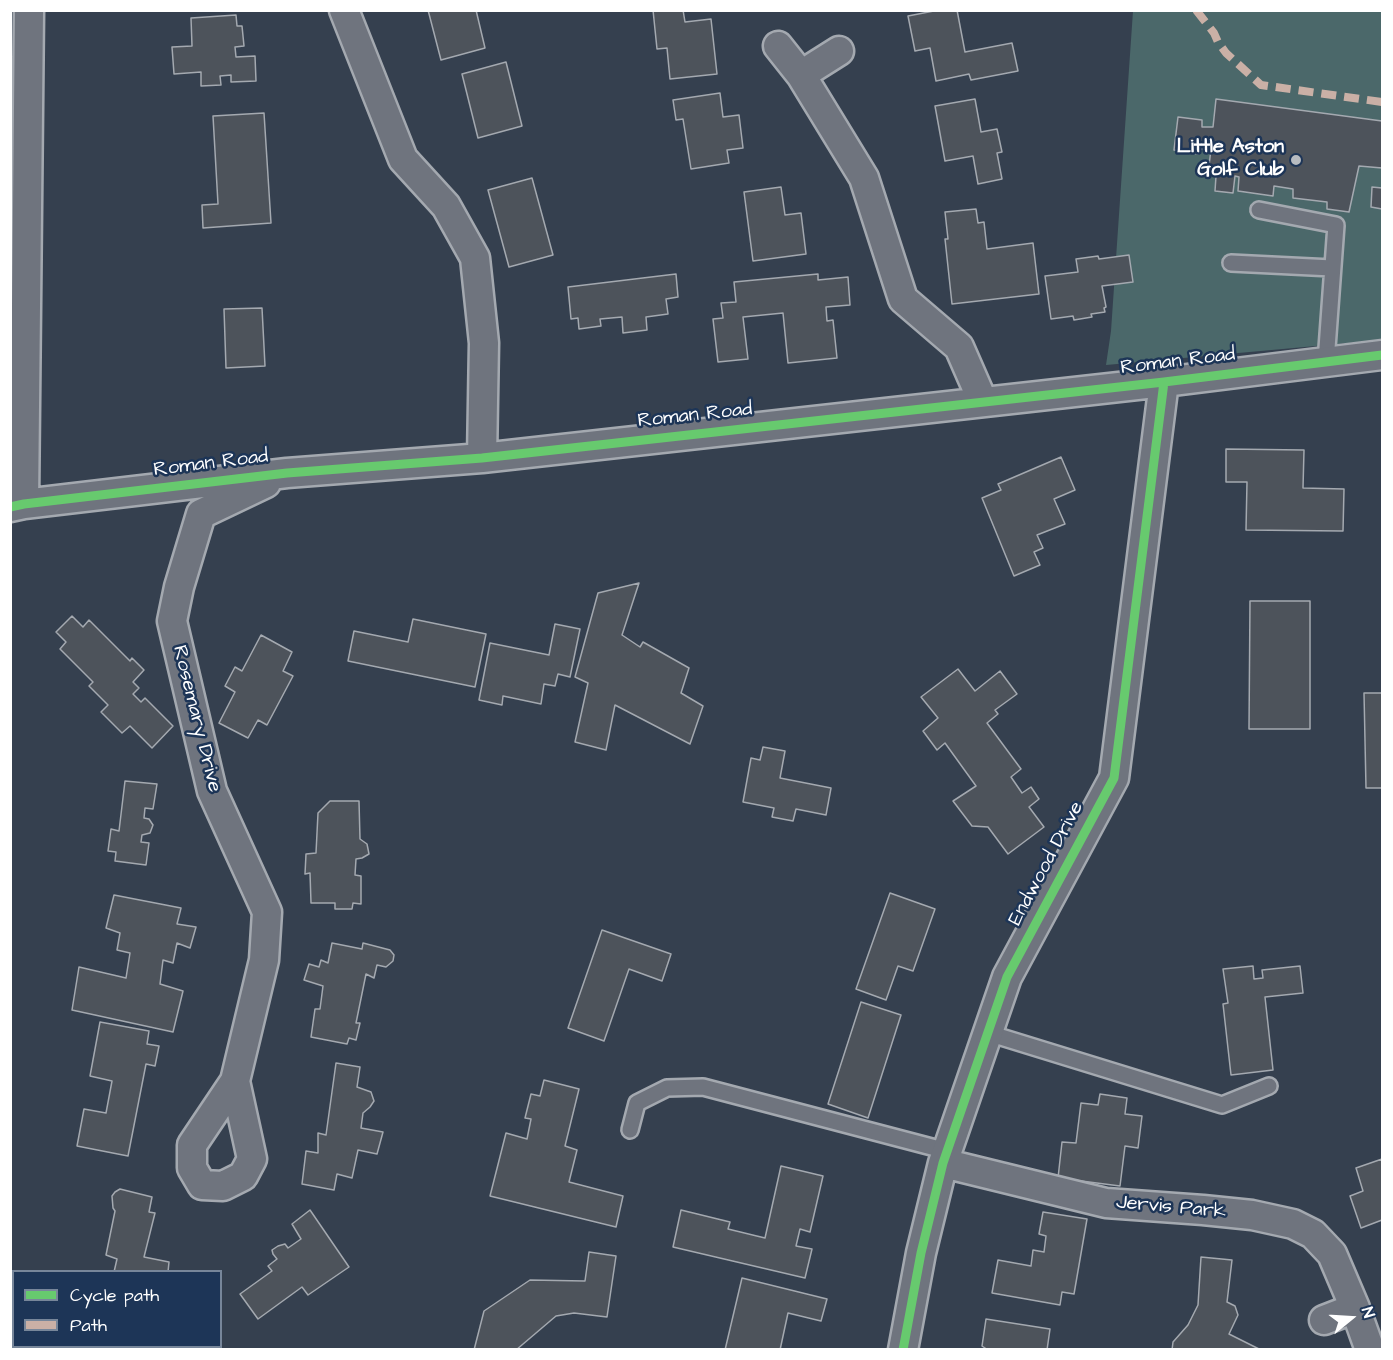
<!DOCTYPE html>
<html>
<head>
<meta charset="utf-8">
<style>
	body { margin:0 }
	#map { position:relative; width:1393px; height:1360px; overflow:hidden; background:#35404f; font-family:"Architects Daughter",sans-serif }
	canvas { display:block }
	.frame { position:absolute; inset:0; border:12px solid #fff; pointer-events:none }
	.legend { position:absolute; left:12px; top:1270px; width:210px; height:78px; box-sizing:border-box; background:#1d3557; border:2px solid #77869a; margin:0; padding:8px 10px; list-style:none; font-size:18px; color:#fff }
	.legend li { display:flex; align-items:center; gap:12px; height:30px }
	.legend b { width:30px; border:2px solid #77869a }
	.north { position:absolute; left:1321px; top:1288px; width:60px; height:60px; -webkit-text-stroke:4px #1d3557; paint-order:stroke; rotate:72deg; font-size:16px; font-weight:700; line-height:24px; text-align:center; color:#fff }
	.north::after { content:''; display:block; margin:auto; width:21px; height:27px; background:#fff; clip-path:polygon(50% 0,100% 100%,50% 72%,0 100%) }
</style>
</head>
<body>
<div id="map">
<canvas width="1393" height="1360"></canvas>
<div class="frame"></div>
<ul class="legend">
<li><b style="height:8px;background:#67ca6e"></b>Cycle path</li>
<li><b style="height:8px;background:#cab0a6"></b>Path</li>
</ul>
<div class="north">N</div>
</div>
<script>
const ctx = document.querySelector('canvas').getContext('2d');
ctx.lineJoin = 'round';
function fill(path, color) {
  ctx.fillStyle = color;
  ctx.fill(path, 'evenodd');
}
function strokePath(path, color, width, dash) {
  ctx.strokeStyle = color;
  ctx.lineWidth = width;
  ctx.lineCap = dash ? 'butt' : 'round';
  ctx.setLineDash(dash || []);
  ctx.stroke(path);
}
function drawText(font, color, halo, rows, align = 'center') {
  ctx.font = font + ' "Architects Daughter",sans-serif';
  ctx.lineWidth = 5;
  ctx.setLineDash([]);
  ctx.textBaseline = 'middle';
  ctx.strokeStyle = halo;
  ctx.fillStyle = color;
  for (const [text, x, y, turn = 0] of rows) {
    ctx.save();
    ctx.translate(x, y);
    ctx.rotate((+turn || 0) * Math.PI / 180);
    ctx.textAlign = isNaN(turn) ? turn : align;
    if (halo) ctx.strokeText(text, 0, 0);
    ctx.fillText(text, 0, 0);
    ctx.restore();
  }
}
const green = new Path2D(`
	M1133,11H1382V340L1106,365L1111,331Z`);
const building = new Path2D(`
	M428,10H476L485,48L441,60Z
	M653,10H683L685,22L711,19L717,74L670,79L667,48L657,49Z
	M939,10H957L965,52L1012,43L1018,71L971,80L969,74L936,81L930,48L915,51L908,16Z
	M236,15L237,26H242L244,46L235,47L236,57L255,56L256,81L231,82V75L220,76L221,85L201,86V72L174,74L172,47L192,46L191,18Z
	M506,62L522,126L478,138L462,74Z
	M720,93L723,117L739,115L743,148L727,150L729,163L691,169L683,119L676,120L673,100Z
	M975,99L981,132L997,129L1002,152L997,153L1002,179L978,184L973,156L945,161L935,106Z
	M1216,99L1382,121V168L1359,166L1349,212L1327,209V202L1293,198V189L1274,186L1273,196L1238,191L1239,177L1235,176L1233,193L1215,191L1216,176L1208,174L1211,149H1199L1198,154L1174,150L1178,117L1202,120V127H1213Z
	M264,113L271,223L203,228L202,205L218,204L213,116Z
	M532,178L553,255L509,267L488,190Z
	M781,187L785,215L801,213L806,254L753,261L744,192Z
	M1372,187L1382,188V209L1371,207Z
	M976,209L978,223L984,222L987,249L1033,243L1039,294L952,304L945,239H948L945,212Z
	M1129,255L1133,282L1102,286L1106,307L1104,308L1105,312L1091,314L1092,317L1074,320L1073,316L1051,319L1045,276L1078,272L1076,259L1098,256L1099,259Z
	M676,274L678,297L666,299L668,314L646,317L647,330L623,333L622,317L600,319L601,326L579,329L578,318L571,319L568,287Z
	M818,274V280L848,277L850,305L826,307L827,321L833,320L837,358L788,363L783,313L743,317L748,359L718,362L713,319L723,318L721,303L736,302L734,282Z
	M262,308L265,366L226,368L224,309Z
	M1226,449L1304,450L1303,488L1344,489L1343,531L1246,530L1247,482H1226Z
	M1061,457L1075,490L1054,499L1065,524L1037,535L1043,548L1034,552L1040,565L1014,576L982,498L1001,490L998,484Z
	M639,583L622,635L640,647L643,642L689,668L681,693L703,706L690,744L615,705L606,750L575,742L588,683L575,677L598,593Z
	M1250,601H1310V729H1249Z
	M72,616L83,627L89,620L130,661L132,658L144,670L133,682L139,688L133,694L141,702L145,698L173,726L152,748L130,726L122,733L101,712L108,705L89,686L93,682L60,649L66,642L56,632Z
	M413,619L486,634L475,687L348,661L354,631L408,642Z
	M555,624L580,629L570,677L558,674L555,686L544,684L541,704L503,696L502,705L479,700L490,643L549,655Z
	M261,635L292,652L283,671L293,676L267,725L258,720L248,738L219,723L235,692L225,686L235,667L242,671Z
	M958,669L975,691L1000,671L1017,694L995,710L998,714L987,723L1021,769L1011,777L1022,793L1031,787L1039,799L1029,807L1044,827L1008,854L988,827L972,826L953,801L976,786L945,743L937,750L923,731L938,718L921,697Z
	M1364,693H1382V788H1366Z
	M763,747L785,751L780,778L831,788L826,815L796,809L793,821L772,817L774,808L743,802L751,758L760,760Z
	M125,781L157,784L153,809L145,808L144,818L149,819L153,825L150,833L142,835L141,842L149,843L146,865L115,861L116,852L108,851L111,829L119,831Z
	M330,801H359L360,839L367,844L369,854L362,858L356,859L355,875L361,876V904L353,903L352,909H335V903H311L310,873L305,874L306,854L316,853L318,813Z
	M890,893L935,909L913,971L898,966L886,1000L856,989Z
	M114,895L181,908L177,924L196,927L190,948L177,943L173,963L163,960L160,984L183,991L173,1032L72,1010L79,967L126,978L130,953L117,950L120,933L106,928Z
	M602,930L671,954L662,981L629,969L604,1041L568,1028Z
	M332,943L362,949L363,943L390,950L394,955L393,961L386,967L377,965L374,978L366,974L356,1023H360L356,1040L349,1038L347,1044L311,1037L315,1009H320L323,986L304,980L309,964L319,967L321,960L328,963Z
	M1253,966L1254,979L1263,978L1262,970L1300,966L1303,993L1265,997L1273,1070L1231,1075L1223,1004L1228,1003L1223,969Z
	M861,1002L901,1015L868,1118L828,1104Z
	M100,1022L149,1031L147,1044L159,1046L155,1066L146,1064L128,1156L77,1146L84,1109L106,1113L112,1081L90,1076Z
	M336,1063L360,1067L357,1087L371,1092L374,1101L370,1107L363,1113L361,1128L383,1132L377,1154L358,1150L352,1178L337,1174L334,1190L302,1184L306,1151L318,1153V1133L326,1135Z
	M544,1080L579,1089L565,1146L577,1150L569,1182L623,1196L616,1227L490,1196L506,1133L527,1139L531,1119L525,1118L531,1094L540,1096Z
	M1100,1094L1127,1098L1125,1114L1142,1116L1138,1148L1125,1146L1120,1186L1058,1178L1062,1142L1076,1143L1081,1103L1098,1105Z
	M1382,1159V1220L1361,1228L1350,1196L1363,1191L1356,1168Z
	M781,1166L823,1176L810,1232L800,1229L796,1246L812,1249L805,1278L673,1247L681,1210L730,1222L728,1229L765,1238Z
	M120,1189L152,1197L149,1212L155,1213L144,1257L169,1262L168,1272H114L117,1259L106,1255L115,1211L113,1208L112,1196L115,1192Z
	M310,1210L349,1267L308,1295L302,1287L258,1319L240,1294L272,1271L268,1266L277,1259L273,1254L272,1250L278,1246L285,1244L288,1248L301,1239L292,1224Z
	M1043,1212L1087,1219L1074,1294L1062,1292L1060,1305L992,1293L998,1260L1031,1266L1033,1250L1044,1252L1046,1236L1039,1234Z
	M589,1252L616,1256L607,1317L574,1313L556,1316L516,1350H474L484,1311L530,1280L585,1281Z
	M1201,1257L1232,1260L1227,1302L1235,1306L1238,1315L1229,1334L1261,1350H1172L1173,1342L1188,1325L1198,1305Z
	M742,1278L827,1299L821,1321L788,1313L780,1350H725Z
	M986,1319L1050,1329L1047,1350H988L982,1346Z`);
const service = new Path2D(`
	M1259,210L1336,225L1326,362
	M1231,263L1332,268
	M988,1033L1222,1105L1269,1086
	M630,1130L637,1103L667,1088L703,1087L947,1151`);
const minor = new Path2D(`
	M344,10L403,159L446,206L475,258L484,343L482,458
	M778,46L801,75L864,178L903,299L959,347L983,402
	M801,75L839,51
	M24,504L29,10
	M10,507L24,504L287,473L482,458L1164,382L1382,355
	M235,1081L192,1145V1168L202,1185L223,1186L243,1176L252,1159L235,1081L264,960L267,912L212,791L172,621L179,587L201,514L266,483
	M943,1163L1106,1203L1203,1210L1252,1215L1293,1224L1313,1234L1332,1254L1355,1308L1370,1350
	M1324,1320L1355,1308
	M903,1350L921,1253L943,1163L1007,977L1114,778L1164,382`);
const quiet = new Path2D(`
	M1196,10L1214,33L1218,42L1226,53L1261,85L1382,102`);
const cycleway = new Path2D(`
	M10,507L24,504L287,473L482,458L1164,382L1382,355
	M903,1350L921,1253L943,1163L1007,977L1114,778L1164,382`);
const markers = [
	[1296,160,6,"#b8bcc1"]
];
const poiNames = [
	["Little Aston",1284,148],
	["Golf Club",1284,171]
];
const streetNames = [
	["Roman Road",1178,362,-7],
	["Roman Road",695,416,-6],
	["Roman Road",211,464,-7],
	["Rosemary Drive",196,719,76],
	["Endwood Drive",1047,864,-62],
	["Jervis Park",1171,1208,5]
];
fill(green, '#4b686a');
fill(building, '#4d535b');
strokePath(building, '#a4a9b0', 1.5);
strokePath(service, '#a4a9b0', 20);
strokePath(minor, '#a4a9b0', 33);
strokePath(service, '#6f747e', 15);
strokePath(minor, '#6f747e', 28);
strokePath(quiet, '#cab0a6', 8, [15, 8]);
strokePath(cycleway, '#67ca6e', 9);
for (const [x, y, r, color] of markers) {
  const dot = new Path2D();
  dot.arc(x, y, r, 0, 2 * Math.PI);
  ctx.fillStyle = color;
  ctx.fill(dot);
  strokePath(dot, '#1d3557', 2);
}
drawText('bold 20px', '#fff', '#1d3557', poiNames, 'right');
drawText('20px', '#fff', '#1d3557', streetNames);
</script>
</body>
</html>
